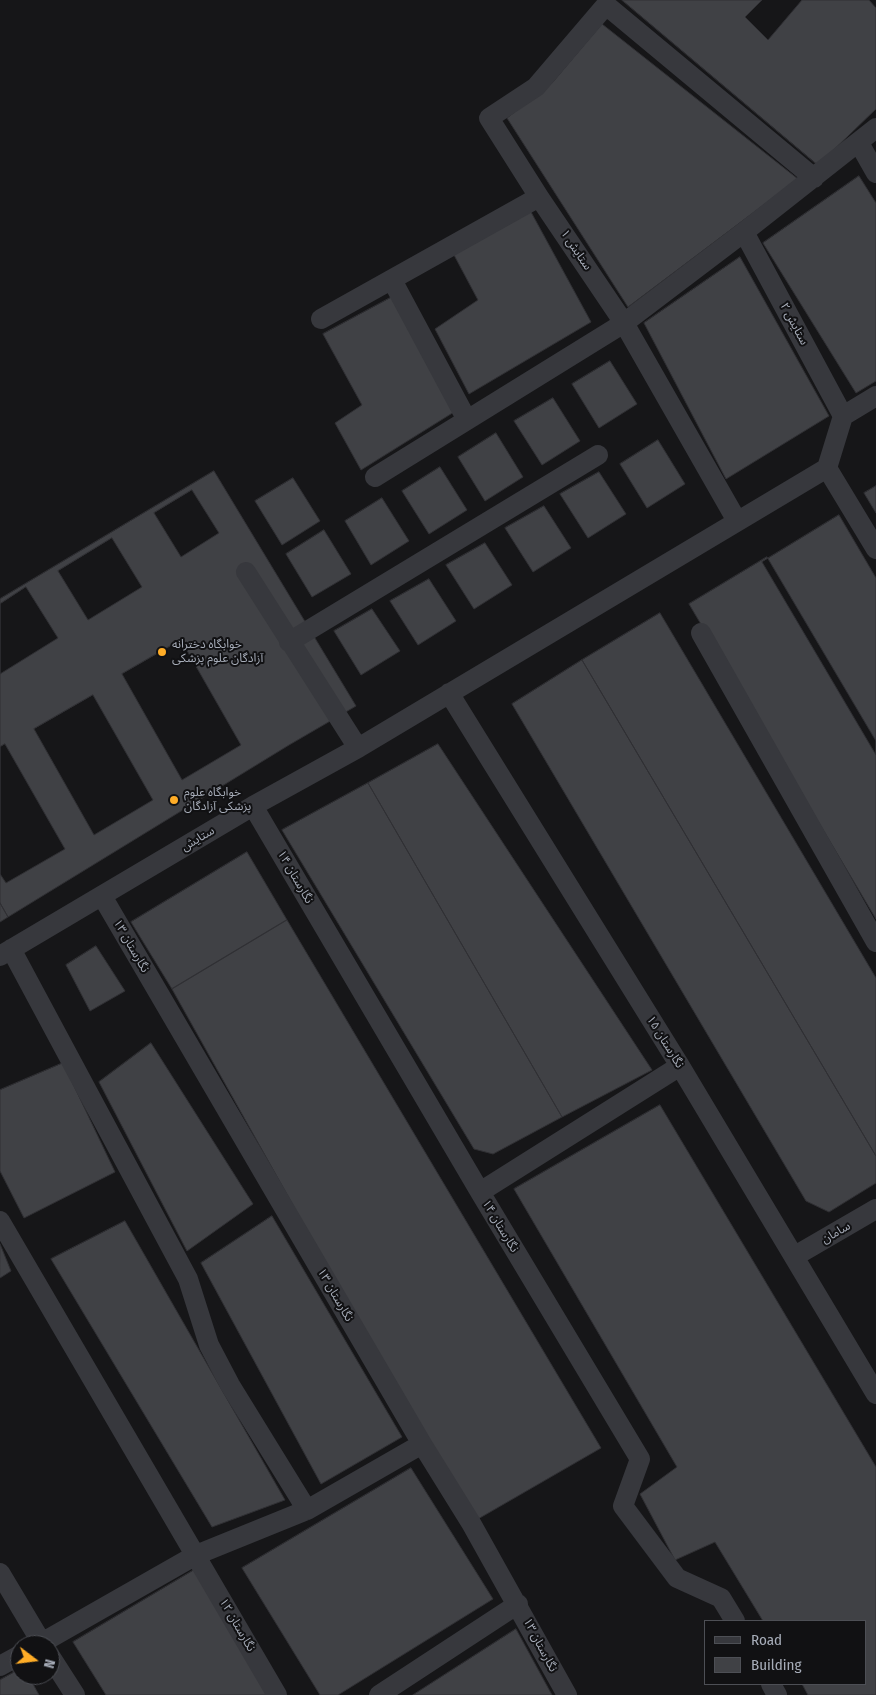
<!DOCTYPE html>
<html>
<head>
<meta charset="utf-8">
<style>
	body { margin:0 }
	#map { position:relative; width:876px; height:1695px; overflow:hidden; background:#161618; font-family:"Fira Sans Condensed",sans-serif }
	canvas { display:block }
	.legend { position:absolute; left:704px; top:1620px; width:162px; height:65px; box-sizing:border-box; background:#111113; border:1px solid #4d4f55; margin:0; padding:6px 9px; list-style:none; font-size:15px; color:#a7adb9 }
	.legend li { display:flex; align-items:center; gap:10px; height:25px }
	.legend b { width:25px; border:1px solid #4d4f55 }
	.north { position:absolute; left:10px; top:1635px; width:50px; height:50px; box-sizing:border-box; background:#111113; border:1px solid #4d4f55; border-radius:50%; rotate:105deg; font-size:14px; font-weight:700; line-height:20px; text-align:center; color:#a7adb9 }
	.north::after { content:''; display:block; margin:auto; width:18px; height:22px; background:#ffad27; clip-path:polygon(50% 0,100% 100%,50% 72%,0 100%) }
</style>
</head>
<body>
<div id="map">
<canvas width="876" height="1695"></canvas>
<ul class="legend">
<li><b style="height:6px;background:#37383d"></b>Road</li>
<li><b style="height:14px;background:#404145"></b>Building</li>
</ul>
<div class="north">N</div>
</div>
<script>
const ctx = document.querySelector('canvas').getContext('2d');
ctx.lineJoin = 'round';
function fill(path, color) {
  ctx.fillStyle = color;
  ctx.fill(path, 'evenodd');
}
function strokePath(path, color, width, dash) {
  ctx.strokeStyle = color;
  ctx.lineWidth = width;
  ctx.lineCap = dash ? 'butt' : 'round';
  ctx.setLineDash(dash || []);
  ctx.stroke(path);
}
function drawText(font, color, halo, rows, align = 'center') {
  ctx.font = font + ' "Fira Sans Condensed","Noto Sans Arabic",sans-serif';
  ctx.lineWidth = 4;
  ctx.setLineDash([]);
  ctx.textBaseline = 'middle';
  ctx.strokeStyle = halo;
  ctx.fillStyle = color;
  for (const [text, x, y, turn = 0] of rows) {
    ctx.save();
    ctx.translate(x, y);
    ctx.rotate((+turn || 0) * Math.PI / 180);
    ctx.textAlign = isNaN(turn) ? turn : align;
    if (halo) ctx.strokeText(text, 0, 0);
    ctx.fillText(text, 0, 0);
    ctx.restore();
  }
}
const building = new Path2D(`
	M622,0H762L745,17L768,40L802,0H869L876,8V109L818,165Z
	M602,24L798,179L628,307L507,118L552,83Z
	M859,176L876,203V381L856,393L763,243Z
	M531,212L591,322L469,394L435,329L478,300L454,255Z
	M740,257L829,416L726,479L644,323Z
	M392,297L454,412L361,470L335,423L362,405L323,334Z
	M610,361L637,404L599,428L572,384Z
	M553,398L580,441L542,465L514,421Z
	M496,433L523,477L485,501L458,457Z
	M658,440L685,484L647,508L620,464Z
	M440,467L467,510L429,534L402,491Z
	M214,471L356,706L289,745L8,917L0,903V599Z
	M599,472L626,514L588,538L560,494Z
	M293,478L320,521L282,545L255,501Z
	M876,486V513L864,493Z
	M192,490L219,533L181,557L154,513Z
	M382,498L409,541L371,565L345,521Z
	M544,506L571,548L533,572L505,528Z
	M839,515L876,578V755L762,562Z
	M324,530L351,574L312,597L286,554Z
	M112,538L142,587L88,620L58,571Z
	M485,543L512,585L474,609L446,565Z
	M767,557L876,741V919L689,604Z
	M429,579L456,621L418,645L390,601Z
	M26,587L58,638L0,674V604Z
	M372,609L400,651L361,675L334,631Z
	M660,613L876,978V1156L582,660Z
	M181,640L241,745L182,780L122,674Z
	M582,660L876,1156V1183L829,1212L806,1201L512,704Z
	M93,695L153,800L94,835L34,729Z
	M5,744L65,849L6,883L0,874V747Z
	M438,744L652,1070L562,1117L368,783Z
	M368,783L562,1117L493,1154L474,1149L282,830Z
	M247,852L287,920L172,989L131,922Z
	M0,903L8,917L0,922Z
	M287,920L601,1448L471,1523L172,989Z
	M96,946L125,991L90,1011L66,965Z
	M151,1043L253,1204L187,1251L99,1082Z
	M63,1063L115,1172L24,1218L0,1171V1090Z
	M660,1105L876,1467V1695H808L802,1684H865V1621H763L715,1542L675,1560L640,1494L677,1467L514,1189Z
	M272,1216L402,1437L321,1484L201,1263Z
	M125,1221L285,1500L212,1527L51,1259Z
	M0,1244L11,1271L0,1278Z
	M411,1468L493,1599L338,1695H320L242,1568Z
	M194,1570L270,1695H106L73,1642Z
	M516,1629L552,1695H413Z
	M20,1669V1675H28L39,1695H0V1680Z`);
const street = new Path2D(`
	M859,143L876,173
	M539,197L489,118L536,87L606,5L814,178
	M744,232L843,416
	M392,280L467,420
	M321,319L539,197L624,323L737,521
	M827,468L876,549
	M375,477L624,323L744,232L876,128
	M246,572L358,748
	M701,633L876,942
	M289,642L598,455
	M449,693L680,1066L876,1394
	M253,806L480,1192L640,1459L623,1506L677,1578L721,1598L735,1621
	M102,896L422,1444L471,1523L567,1695
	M11,949L188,1279L209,1345L230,1385L307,1510
	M0,956L253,806L358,748L827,468L843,416L876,396
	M480,1192L680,1066
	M0,1221L277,1695
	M795,1256L876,1209
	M0,1573L43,1645
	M38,1645L196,1555L307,1510L422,1444
	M50,1656L75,1695
	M0,1666L20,1655
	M771,1684L777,1695
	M379,1695L518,1604`);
const markers = [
	[162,652,5,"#ffad27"],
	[174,800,5,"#ffad27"]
];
const streetNames = [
	["ستایش ۱",576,250,56],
	["ستایش ۲",794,324,62],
	["ستایش",198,839,-31],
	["نگارستان ۱۴",295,877,60],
	["نگارستان ۱۳",131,946,60],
	["نگارستان ۱۵",665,1042,58],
	["نگارستان ۱۴",500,1226,59],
	["سامان",836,1233,-30],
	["نگارستان ۱۳",335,1295,60],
	["نگارستان ۱۲",237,1625,60],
	["نگارستان ۱۳",540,1645,62]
];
const poiNames = [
	["خوابگاه دخترانه",172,645],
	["آزادگان علوم پزشکی",172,659],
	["خوابگاه علوم",184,793],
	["پزشکی آزادگان",184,807]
];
fill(building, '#404145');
strokePath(building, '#303034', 1);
strokePath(street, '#37383d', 20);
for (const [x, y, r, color] of markers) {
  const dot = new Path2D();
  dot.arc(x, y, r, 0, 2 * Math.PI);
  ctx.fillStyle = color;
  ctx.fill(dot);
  strokePath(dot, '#111113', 2);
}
drawText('12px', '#a7adb9', '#111113', streetNames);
drawText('12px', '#a7adb9', '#111113', poiNames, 'left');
</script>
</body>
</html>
